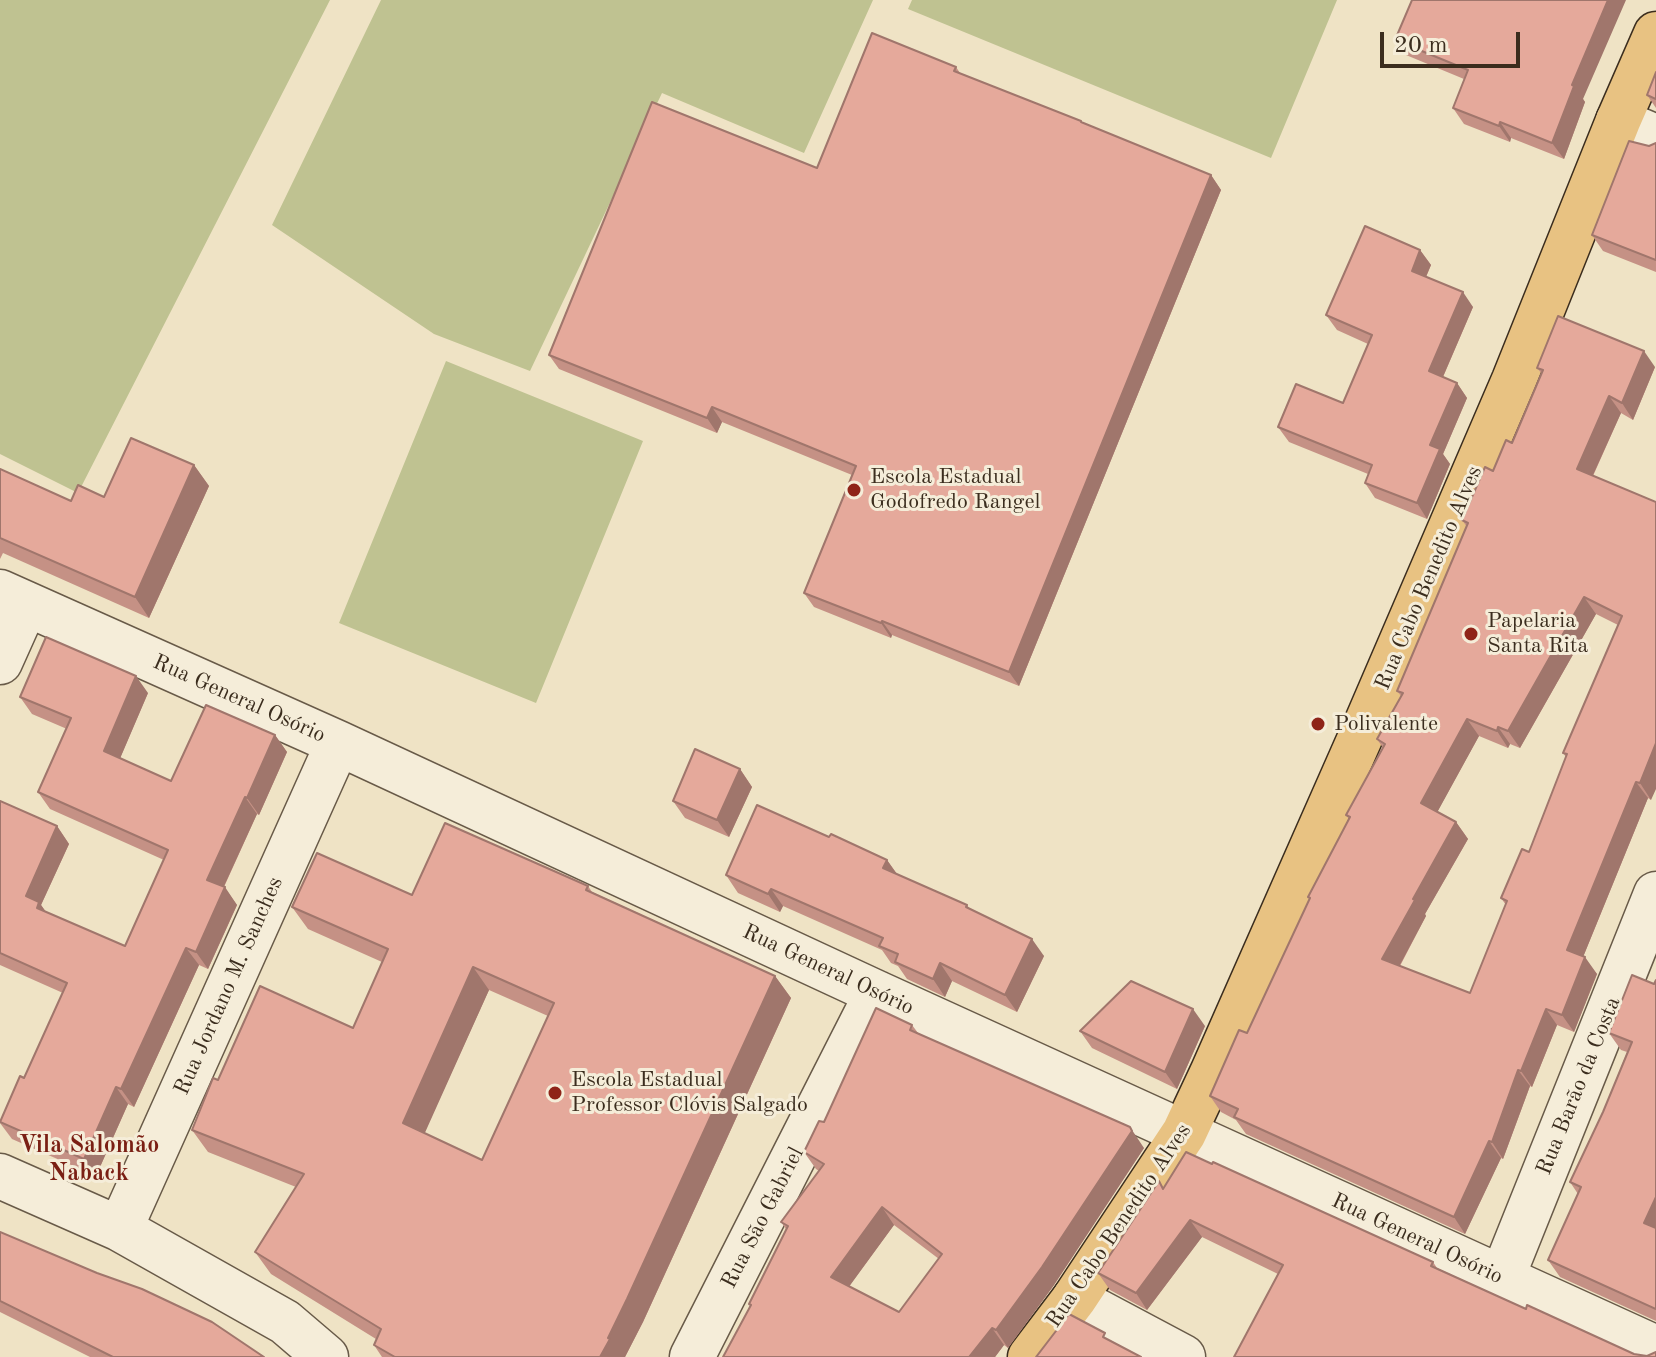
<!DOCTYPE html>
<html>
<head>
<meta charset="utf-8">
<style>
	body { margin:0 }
	#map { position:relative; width:1656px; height:1357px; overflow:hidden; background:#efe3c5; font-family:"Old Standard TT",serif }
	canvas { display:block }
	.scale { position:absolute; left:1380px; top:32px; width:140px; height:36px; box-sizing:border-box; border:4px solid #3b2d1e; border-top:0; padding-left:10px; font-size:24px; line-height:28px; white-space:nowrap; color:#3b2d1e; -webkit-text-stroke:6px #f5edd9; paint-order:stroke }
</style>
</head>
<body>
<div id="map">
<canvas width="1656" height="1357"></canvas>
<div class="scale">20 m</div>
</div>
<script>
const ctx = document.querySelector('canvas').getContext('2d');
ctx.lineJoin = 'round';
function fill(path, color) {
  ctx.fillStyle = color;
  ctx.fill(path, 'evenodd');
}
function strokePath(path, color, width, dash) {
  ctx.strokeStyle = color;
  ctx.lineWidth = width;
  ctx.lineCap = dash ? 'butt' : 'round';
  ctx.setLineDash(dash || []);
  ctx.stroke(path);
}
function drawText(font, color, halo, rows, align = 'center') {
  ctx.font = font + ' "Old Standard TT",serif';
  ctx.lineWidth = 6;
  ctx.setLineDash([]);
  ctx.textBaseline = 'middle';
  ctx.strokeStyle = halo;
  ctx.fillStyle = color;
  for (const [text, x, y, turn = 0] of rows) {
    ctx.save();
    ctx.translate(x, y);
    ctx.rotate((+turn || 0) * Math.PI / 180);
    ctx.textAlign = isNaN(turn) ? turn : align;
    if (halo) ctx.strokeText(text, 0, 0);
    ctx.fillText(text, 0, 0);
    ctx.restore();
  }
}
const green = new Path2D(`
	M0,0H330L78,493L0,454Z
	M381,0H873L804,153L662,93L530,371L434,334L272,225Z
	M912,0H1337L1271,158L908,9Z
	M446,361L643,441L536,703L339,623Z`);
const minor = new Path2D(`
	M1618,121L1656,137
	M0,592L338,743L877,993L1656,1348
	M0,662L26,604
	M0,1176L120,1229L285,1322L326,1357
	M120,1229L338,743
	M1502,1278L1656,894
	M1074,1299L1183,1357
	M692,1357L877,993`);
const major = new Path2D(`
	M1030,1357L1074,1299L1184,1133L1213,1071L1360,738L1514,380L1618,121L1656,34`);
const wall = new Path2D(`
	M1395,40L1583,99L1585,102L1564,159L1511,138L1510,142L1464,124L1453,108L1464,79L1406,55Z
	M956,67L960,73L1081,121L1083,123L1211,175L1221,190L1019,686L892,635L891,638L814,607L804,593L852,475L722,422L717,433L559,369L549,355L817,168Z
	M1656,72V108L1647,95Z
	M1656,143V272L1603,251L1592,235L1649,146Z
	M1420,250L1431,265L1426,277L1473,307L1443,377L1457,383L1467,398L1443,454L1450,464L1427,519L1375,498L1365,483L1368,474L1289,442L1278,427L1343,403L1368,344L1337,330L1326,315Z
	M1655,367L1633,420L1621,413L1593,476L1656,502L1651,800L1648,798L1583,957L1597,974L1574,1032L1557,1025L1532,1087L1530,1086L1503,1159L1501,1158L1465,1234L1246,1134L1236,1120L1221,1112L1210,1096L1247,1033L1310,899L1308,897L1349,819L1346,815L1383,748L1377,739L1401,696L1397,691L1467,527L1462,520L1512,443L1542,374L1537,368ZM1596,614L1618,625L1563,753L1566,757L1529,852L1501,898L1506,905L1470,993L1400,966L1426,916L1425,914L1468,839L1456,822L1437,812L1479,736L1508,748L1510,744L1520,748Z
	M194,465L209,486L149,618L3,553L0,559V469L71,501L104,497Z
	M148,693L120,758L171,781L275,735L287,752L259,815L257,814L224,887L237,905L208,969L199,965L134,1107L128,1104L96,1176L12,1139L0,1123L24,1078L63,993L0,965V801L57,826L69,844L41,905L46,912L125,946L164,860L50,809L38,792L67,729L32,714L20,697Z
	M740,769L752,787L729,837L685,818L673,801Z
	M829,837L887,860L897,874L967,905L969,908L1044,956L1017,1012L952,981L945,997L907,979L898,966L891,963L882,950L783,906L780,912L738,893L726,875Z
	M588,886L592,892L775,976L791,998L643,1322L625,1357H382L374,1345L376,1339L271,1274L255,1252L296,1187L208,1152L192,1130L218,1080L353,1028L382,962L308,929L292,907L412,895ZM489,990L548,1016L482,1160L424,1133Z
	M1656,980V1321L1560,1277L1548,1260L1578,1194L1570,1182L1603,1112L1627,1052L1621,1050L1609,1033L1654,984Z
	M912,1025L918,1033L1144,1148L1054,1285L1008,1348L1004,1345L995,1357H723L750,1306L749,1304L786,1229L781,1222L819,1171L816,1169L804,1152L824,1122ZM894,1225L939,1259L899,1312L849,1286Z
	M1205,1026L1177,1089L1092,1048L1080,1031Z
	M1159,1181L1164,1188L1433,1262L1437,1268L1526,1309L1634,1354L1656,1357H1234L1278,1274L1202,1237L1147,1310L1110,1290L1098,1273Z
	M0,1232L264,1357H90L0,1312Z`);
const shadedWall = new Path2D(`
	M1608,0H1626L1583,99L1585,102L1564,159L1552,143L1572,85Z
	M1500,122L1511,138L1510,142L1499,126Z
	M1211,175L1221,190L1019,686L1009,672Z
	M1420,250L1431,265L1422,286L1412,271Z
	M1463,292L1473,307L1439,386L1429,371Z
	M1644,351L1655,367L1633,420L1622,403Z
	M1457,383L1467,398L1443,454L1450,464L1427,519L1417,503L1430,445Z
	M1609,396L1621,413L1588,486L1577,469Z
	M712,407L722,422L717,433L707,418Z
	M194,465L209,486L149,618L135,597Z
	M1584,597L1596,614L1520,748L1508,731Z
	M882,621L892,635L891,638L881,623Z
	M136,676L148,693L116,768L104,751Z
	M1467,719L1479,736L1433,820L1421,803Z
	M1498,727L1510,744L1508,748L1497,731Z
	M275,735L287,752L259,815L247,798Z
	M1656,743V789L1651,800L1640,783Z
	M740,769L752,787L729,837L717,820Z
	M1636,782L1648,798L1579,967L1567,950Z
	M245,797L257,814L219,897L207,880Z
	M1456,822L1468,839L1425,914L1426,916L1394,976L1382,959L1413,899Z
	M57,826L69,844L41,905L51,919L39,911L26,896Z
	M887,860L899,877L883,868Z
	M225,887L237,905L208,969L196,952Z
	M771,889L783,906L780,912L768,894Z
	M1032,939L1044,956L1017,1012L1005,995Z
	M186,948L199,965L134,1107L121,1089Z
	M1585,957L1597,974L1574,1032L1562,1015Z
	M940,963L952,981L945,997L933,979Z
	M473,967L489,990L419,1146L403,1123Z
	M775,976L791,998L643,1322L625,1357H600L608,1338Z
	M1193,1009L1205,1026L1177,1089L1165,1072Z
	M1546,1009L1557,1025L1532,1087L1521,1071Z
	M1518,1070L1530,1086L1503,1159L1492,1142Z
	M116,1087L128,1104L96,1176L84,1159Z
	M1130,1127L1144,1148L1054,1285L1008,1348L996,1330Z
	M1489,1141L1501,1158L1465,1234L1454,1217Z
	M1656,1197V1239L1644,1223Z
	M882,1207L894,1225L843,1295L831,1277Z
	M1190,1220L1202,1237L1147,1310L1136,1293Z
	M992,1328L1004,1345L995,1357H969Z`);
const building = new Path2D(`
	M1412,0H1608L1572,85L1574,86L1552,143L1500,122L1499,126L1453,108L1468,70L1395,40Z
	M872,33L956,67L954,71L1081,121V122L1211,175L1009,672L882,621L881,623L804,593L856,466L712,407L707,418L549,355L652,102L817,168Z
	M1656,72V99L1647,95Z
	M1629,141L1649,146L1656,143V260L1592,235Z
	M1365,226L1420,250L1412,271L1463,292L1429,371L1457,383L1430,445L1440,449L1417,503L1365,483L1372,465L1278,427L1296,384L1343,403L1372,335L1326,315Z
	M1558,316L1644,351L1622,403L1609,396L1577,469L1656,502V743L1640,783L1636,782L1567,950L1585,957L1562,1015L1546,1009L1521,1071L1518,1070L1492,1142L1489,1141L1454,1217L1234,1117L1238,1109L1210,1096L1239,1030L1247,1033L1310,898L1308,897L1350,817L1346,815L1385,744L1377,739L1403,693L1397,691L1468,523L1462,520L1485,467L1493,471L1506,440L1512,443L1543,370L1537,368ZM1584,597L1622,616L1563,753L1567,754L1529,852L1522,849L1501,898L1507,901L1470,993L1382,959L1415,900L1413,899L1456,822L1421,803L1467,719L1497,731L1498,727L1508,731Z
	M131,438L194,465L135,597L0,538V469L71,501L78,485L104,497Z
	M46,637L136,676L104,751L171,781L206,705L275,735L247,798L245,797L207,880L225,887L196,952L186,948L121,1089L116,1087L84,1159L0,1122L20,1076L24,1078L67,983L0,953V801L57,826L26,896L39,902L37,908L125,946L168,850L38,792L71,718L20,697Z
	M695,749L740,769L717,820L673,801Z
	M757,805L829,837L831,834L887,860L883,868L967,905L966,907L1032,939L1005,995L940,963L933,979L895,962L898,954L879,946L883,938L771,889L768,894L726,875Z
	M445,823L588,886L586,890L775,976L627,1299L608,1338L610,1339L600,1357H395L374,1345L381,1329L255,1252L304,1174L192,1130L213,1078L218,1080L260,986L353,1028L388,949L292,907L317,853L412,895ZM473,967L554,1003L482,1160L403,1123Z
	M1632,975L1654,984L1656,980V1197L1644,1223L1656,1228V1309L1548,1260L1581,1187L1570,1182L1603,1112L1632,1042L1609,1033Z
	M1131,981L1193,1009L1165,1072L1080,1031Z
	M876,1008L912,1025L910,1030L1130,1127L1132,1131L1042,1267L996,1330L992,1328L969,1357H723L751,1305L749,1304L788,1226L781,1222L824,1164L804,1152L819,1121L824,1122ZM882,1207L942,1254L899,1312L831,1277Z
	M1186,1152L1212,1164L1213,1162L1433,1262L1431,1266L1526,1309L1527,1305L1634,1354L1647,1356L1656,1352V1357H1234L1283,1265L1190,1220L1136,1293L1098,1273L1159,1181L1163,1189Z
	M0,1232L97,1273L142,1289L212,1322L264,1357H113L0,1301Z
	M1069,1314L1105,1333L1103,1337L1141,1357H1036Z`);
const markers = [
	[854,490,8,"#8f2418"],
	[1471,634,8,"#8f2418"],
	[1318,724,8,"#8f2418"],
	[555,1093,8,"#8f2418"]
];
const poiNames = [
	["Escola Estadual",870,477],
	["Godofredo Rangel",870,502],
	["Papelaria",1487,621],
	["Santa Rita",1487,646],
	["Polivalente",1334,724],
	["Escola Estadual",571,1080],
	["Professor Clóvis Salgado",571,1105]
];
const streetNames = [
	["Rua Cabo Benedito Alves",1429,578,-67],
	["Rua General Osório",239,699,24],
	["Rua General Osório",828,970,25],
	["Rua Jordano M. Sanches",229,986,-66],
	["Rua Barão da Costa",1579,1086,-68],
	["Rua São Gabriel",763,1218,-63],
	["Rua Cabo Benedito Alves",1119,1226,-56],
	["Rua General Osório",1417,1239,25]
];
const neighbourhoodNames = [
	["Vila Salomão",89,1146],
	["Naback",89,1174]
];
fill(green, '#bfc291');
strokePath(minor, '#685a48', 47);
strokePath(major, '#3b2d1e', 47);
strokePath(minor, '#f5edd9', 44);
strokePath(major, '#e8c282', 44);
fill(wall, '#c59185');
fill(shadedWall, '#a0766c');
fill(building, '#e5a99b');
strokePath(building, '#a0766c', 2);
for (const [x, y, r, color] of markers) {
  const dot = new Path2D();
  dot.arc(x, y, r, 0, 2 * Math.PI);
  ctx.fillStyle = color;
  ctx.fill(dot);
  strokePath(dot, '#f5edd9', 3);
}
drawText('22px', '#3b2d1e', '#f5edd9', poiNames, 'left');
drawText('22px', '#3b2d1e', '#f5edd9', streetNames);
drawText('bold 24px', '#7a1f14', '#f5edd9', neighbourhoodNames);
</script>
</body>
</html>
